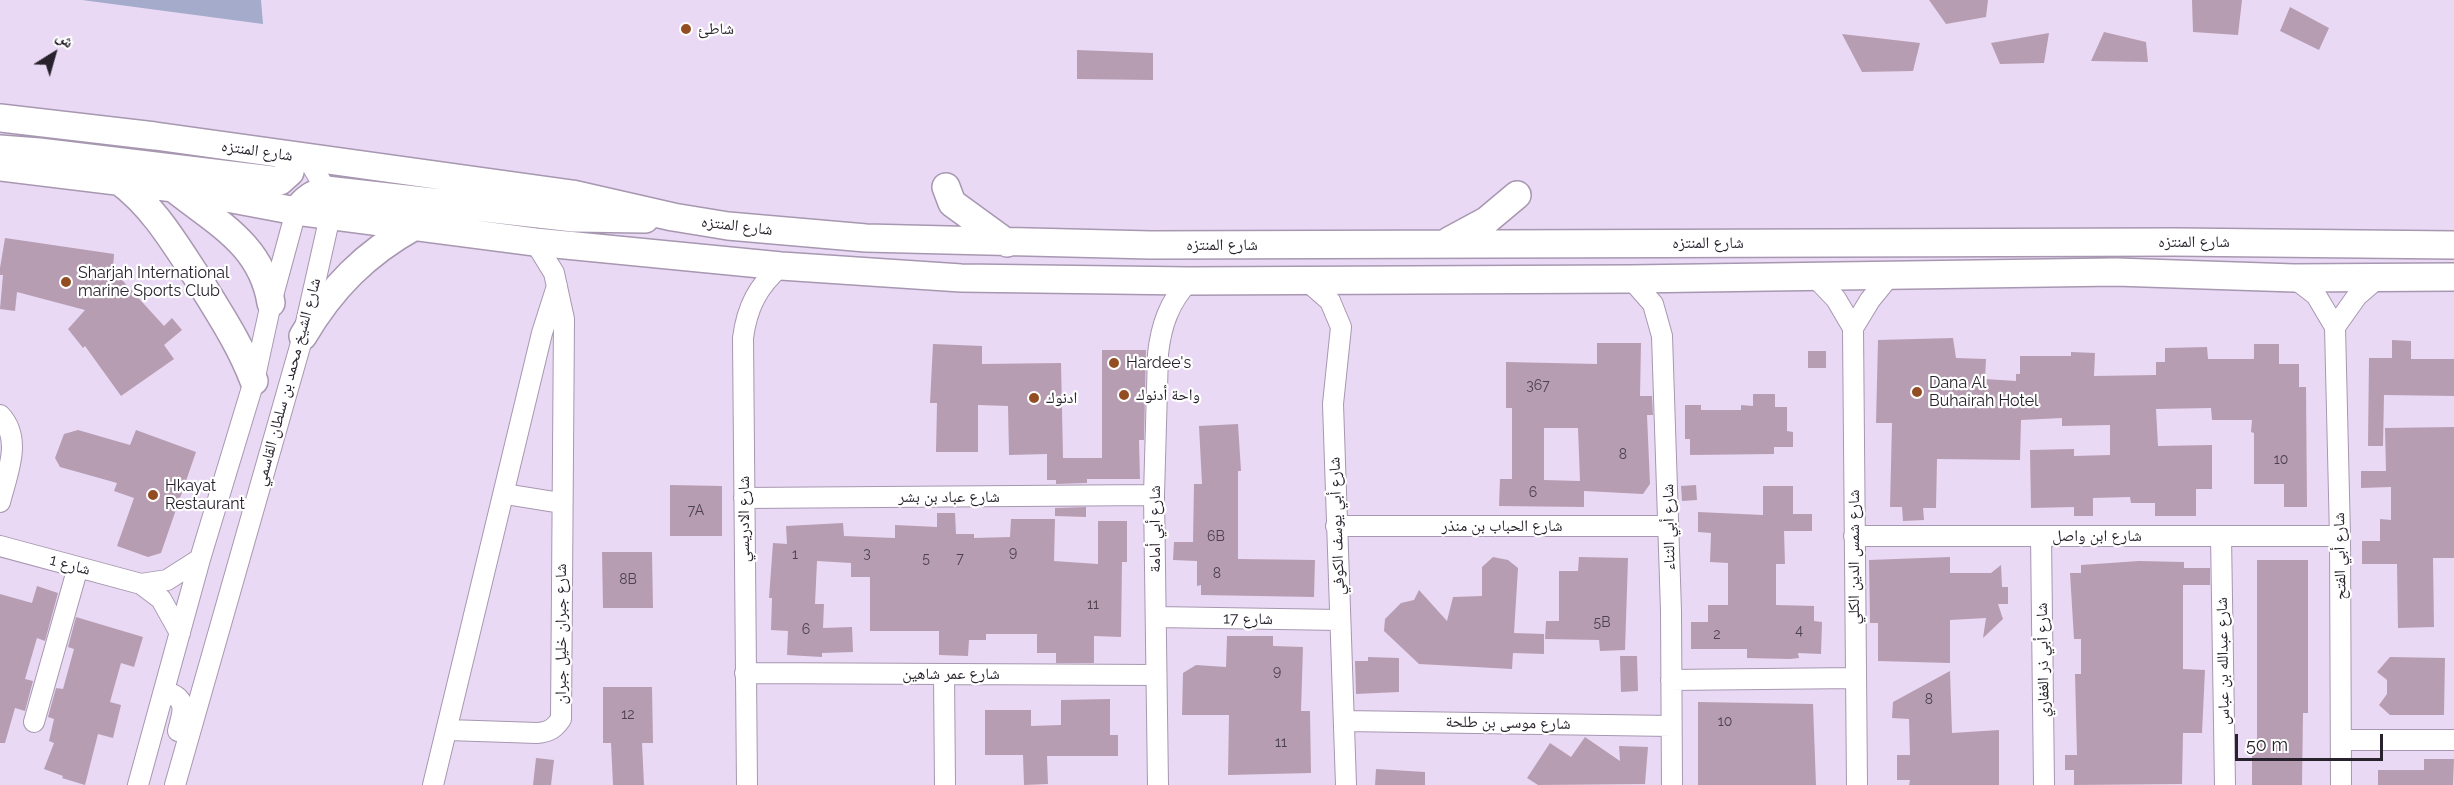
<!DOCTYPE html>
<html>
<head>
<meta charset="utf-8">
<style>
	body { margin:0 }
	#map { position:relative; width:2454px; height:785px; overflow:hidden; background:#ead9f4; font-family:Raleway,"Noto Naskh Arabic",sans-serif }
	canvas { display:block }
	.north { position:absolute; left:24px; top:24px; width:60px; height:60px; -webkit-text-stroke:4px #fff; paint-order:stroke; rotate:37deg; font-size:16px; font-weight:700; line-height:24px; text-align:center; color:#28222c }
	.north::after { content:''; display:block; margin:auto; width:21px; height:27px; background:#28222c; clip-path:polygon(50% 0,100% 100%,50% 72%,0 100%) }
	.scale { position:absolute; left:2235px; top:734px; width:148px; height:27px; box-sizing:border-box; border:3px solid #28222c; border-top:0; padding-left:8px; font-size:18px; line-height:21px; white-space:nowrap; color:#28222c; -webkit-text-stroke:4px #fff; paint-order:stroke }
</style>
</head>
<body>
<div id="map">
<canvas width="2454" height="785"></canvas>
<div class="north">ش</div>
<div class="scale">50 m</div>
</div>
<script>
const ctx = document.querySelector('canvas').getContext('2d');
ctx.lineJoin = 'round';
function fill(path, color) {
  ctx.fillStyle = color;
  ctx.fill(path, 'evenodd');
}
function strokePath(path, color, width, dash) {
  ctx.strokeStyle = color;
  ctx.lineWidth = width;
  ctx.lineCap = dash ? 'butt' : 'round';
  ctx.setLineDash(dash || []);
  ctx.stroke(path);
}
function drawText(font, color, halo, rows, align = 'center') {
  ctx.font = font + ' Raleway,"Noto Naskh Arabic",sans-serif';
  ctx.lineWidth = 4.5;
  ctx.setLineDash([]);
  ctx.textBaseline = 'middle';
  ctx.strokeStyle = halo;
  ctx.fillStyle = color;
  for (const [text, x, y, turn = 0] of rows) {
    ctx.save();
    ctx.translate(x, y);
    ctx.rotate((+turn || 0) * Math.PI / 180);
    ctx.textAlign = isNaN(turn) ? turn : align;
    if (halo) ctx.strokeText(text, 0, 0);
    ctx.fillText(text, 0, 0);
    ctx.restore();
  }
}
const water = new Path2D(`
	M82,0H261L263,24Z`);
const building = new Path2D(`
	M1929,0H1988L1986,17L1946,24Z
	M2192,0H2242L2238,35L2193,32Z
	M2290,7L2329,28L2319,50L2280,31Z
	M2104,32L2146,42L2148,62L2091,61Z
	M2049,33L2044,63L2000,64L1991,43Z
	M1842,34L1920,43L1913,71L1862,72Z
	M1077,50L1153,53V80L1077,79Z
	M5,238L114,254L113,270L164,326L172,318L182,330L164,345L174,359L121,396L85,346L83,348L68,329L85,310L17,292L15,311L0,309L3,275H0V268Z
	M1953,338L1956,358L1986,359L1985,379L2016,381V374H2020V356H2071V352L2095,353L2094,376L2156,375V362H2165V348L2207,347L2208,359H2254V344H2279V364H2299V387H2306L2307,507H2284V484H2254V433L2251,432L2252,420H2212L2211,408L2156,409L2158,446L2212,445V489H2196V516H2155V503H2131L2130,497L2093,498V516H2074V507L2031,508L2030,450L2074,449V456L2110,455V425L2062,426V418L2021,420L2020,460L1937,459L1936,508H1923L1924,520L1903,521L1902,507H1890L1892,423H1876L1878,340Z
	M2392,340L2411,341V359H2454V396L2384,395L2383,446H2368L2369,358H2392Z
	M1597,343H1641L1640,396H1652L1653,415H1647L1650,484L1643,494L1584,491V507L1499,506L1500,479H1512V408H1506V362L1597,364ZM1544,428H1578L1580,481L1544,480Z
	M933,344L982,346V364L1061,363L1063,458H1102V350H1146L1144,440H1139L1140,479H1087V483L1056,484V480H1047V454L1009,455L1008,406L978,405V452H936L937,403H930Z
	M1808,351H1826V368H1808Z
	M1753,394H1775V407H1787V431L1793,432V447H1774V454L1690,455V439H1685V405H1701V410H1741V405L1753,406Z
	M1238,424L1241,471H1238V559L1315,560L1314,597L1201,595V585L1197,586V561L1173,560L1174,542H1193L1194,484H1202L1199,426Z
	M2454,427V558H2433L2434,627L2398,628L2397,564H2362V541H2380V519L2391,520V487L2361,488V471H2386L2385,428Z
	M78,430L130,445L136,430L196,452L161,553L148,557L117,546L134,498L114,491L117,483L60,467L55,458L64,434Z
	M670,485L722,486V536H670Z
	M1696,485L1697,500L1682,501L1681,486Z
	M1763,486H1793V514H1812V531H1784L1785,564H1776V605L1814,606V621L1822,622L1821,654L1798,653L1799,658L1790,659L1747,658V649H1691V622H1708V605H1728V563L1710,562L1711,533L1698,532V512L1763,515Z
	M1086,507V517L1055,516V508Z
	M937,513H955L956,534H974V538L1010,537L1011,519H1055L1054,561L1098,564V521H1127V562H1122L1121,637L1094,636V663H1056V653H1037V634H986V640H969L968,656L939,655V631H870V577H851V563L817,561L815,604H824L823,628L852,627L853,652L822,653V657L787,655L788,631L771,630L772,598H769L773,543L787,544L786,526L843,523L844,536L895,538V525L937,527Z
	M602,552H652L653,608H603Z
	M1493,557L1508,560L1518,568L1514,633L1544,634V654L1513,653L1512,669L1419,664L1384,631L1385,619L1401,603L1414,600L1419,590L1447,621L1453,597L1482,596V567Z
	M1579,557L1628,558L1625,650L1600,651L1599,640L1545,639L1546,621H1559V571H1578Z
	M1950,557V573H1991L2001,565L2002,587H2008V604H1998L2003,619L1983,638L1986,618L1950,620V663L1878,661V623H1870L1869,560Z
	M2257,560H2308V713H2303L2302,785H2252V741H2257Z
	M2139,561L2184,562V568H2210V585H2183V669L2205,670L2202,733H2183L2182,784L2074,785V770H2065V755H2077L2075,674H2081V639H2074L2070,573H2081V565Z
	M37,586L58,593L45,641L37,638L25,679L33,681L25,711L15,708L5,743H0V594L32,603Z
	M76,617L143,637L134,667L121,663L110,702L121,705L113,738L98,734L85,785L62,778L63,776L44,769L54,743L49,741L54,719L48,717L56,688L63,689L74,649L68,647Z
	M1227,636H1273V646L1303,647L1301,711H1310L1311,773L1228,775L1229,715H1182L1183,673L1196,665L1226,667Z
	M1620,656H1637L1638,691L1621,692Z
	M1368,657L1399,658V692L1356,694L1355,661H1368Z
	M2390,657L2445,658L2444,715H2390L2379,705L2387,694V680L2377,672Z
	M1950,671L1952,733L1999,730V785H1909L1910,780H1897V755H1910L1909,719L1892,718L1893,702Z
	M603,687H652L653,743H642L644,785H613L611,743H603Z
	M1110,699V735H1118V756H1047L1048,784L1024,785L1023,755H985V710H1031V726L1061,725V700Z
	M1698,702L1813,704L1816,785H1698Z
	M1585,737L1620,761L1619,746L1648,747L1645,784L1538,785L1527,778L1550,743L1571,757Z
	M536,758L554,760L551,785H533Z
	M2424,759H2454L2453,785H2378V770H2424Z
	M1376,769L1425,772V785H1375Z`);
const minor = new Path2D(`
	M1813,275L1836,299L1853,328L1857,785
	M2294,278L2316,295L2335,327L2340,536L2341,785
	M1631,279L1653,304L1662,336L1671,611L1672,785
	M1306,280L1330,301L1341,327L1333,404L1346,785
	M2335,327L2357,296L2379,277
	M1853,328L1870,300L1892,273
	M0,415C23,439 7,474 0,502
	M505,494L561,503
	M744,498L1154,495
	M1336,526H1668
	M1854,536H2340
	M2041,536L2044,785
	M2221,536L2225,785
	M0,546L141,584L161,599L180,633
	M141,584L167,580L200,559
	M1156,617L1340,620
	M745,673L1156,675
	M944,674L945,785
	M1671,680L1855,678
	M162,698L172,694C189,702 181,717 178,731
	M1345,721L1671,726
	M34,722L78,567
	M448,730L537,733C549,732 554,729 561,719L564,319L554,273L535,242
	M2341,740H2454
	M138,785L200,559L254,381L271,303L296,211
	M175,785L303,336L330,216L326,190L312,166L302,157
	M433,785L542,333L557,286
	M747,785L743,338C747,307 758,286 781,266
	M1158,785L1154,495L1158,354C1161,326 1169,302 1189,281`);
const secondary = new Path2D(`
	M0,118L155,136L572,194L673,217L728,226L866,238L1151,245L2175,242L2454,245
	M0,149L39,152L280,181L290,172L291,166L284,155
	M0,167L174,188L296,211L535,242L781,266L961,278L1189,281L1631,279L2116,272L2294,278L2454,277
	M119,181C154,207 175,244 199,280C219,313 240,344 254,381
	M946,187L952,203L1007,243
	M177,191C219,224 262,246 271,303
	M296,211C305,199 312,194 326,190L574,218L645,219
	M1449,241L1486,221L1517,195
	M303,336C331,288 366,253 415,226`);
const markers = [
	[686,29,6,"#924e22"],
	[66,282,6,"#924e22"],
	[1114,363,6,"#924e22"],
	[1917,392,6,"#924e22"],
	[1124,395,6,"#924e22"],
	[1034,398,6,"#924e22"],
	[153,495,6,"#924e22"]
];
const numberNames = [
	["367",1538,386],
	["8",1623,455],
	["10",2281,460],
	["6",1533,493],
	["7A",696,511],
	["6B",1216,537],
	["9",1013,553],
	["3",867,554],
	["1",795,555],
	["5",926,559],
	["7",960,559],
	["8",1217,574],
	["8B",628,580],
	["11",1093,605],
	["5B",1602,623],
	["6",806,630],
	["4",1799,631],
	["2",1717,635],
	["9",1277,672],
	["8",1929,700],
	["12",628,715],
	["10",1725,722],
	["11",1281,743]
];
const poiNames = [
	["شاطئ",698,29],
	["Sharjah International",78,273],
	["marine Sports Club",78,291],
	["Hardee's",1126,363],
	["Dana Al",1929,383],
	["Buhairah Hotel",1929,401],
	["واحة أدنوك",1136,395],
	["ادنوك",1046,398],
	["Hkayat",165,486],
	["Restaurant",165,504]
];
const streetNames = [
	["شارع المنتزه",257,151,8],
	["شارع المنتزه",737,226,7],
	["شارع المنتزه",2194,242],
	["شارع المنتزه",1708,243],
	["شارع المنتزه",1222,245],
	["شارع الشيخ محمد بن سلطان القاسمي",288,382,-75],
	["شارع عباد بن بشر",949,497],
	["شارع الادريسي",744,519,-90],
	["شارع أبي يوسف الكوفي",1337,526,-92],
	["شارع الحباب بن منذر",1502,526],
	["شارع أبي الثناء",1669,527,-91],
	["شارع أبي أمامة",1155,529,-90],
	["شارع ابن واصل",2097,536],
	["شارع أبي الفتح",2340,556,-91],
	["شارع شمس الدين الكلي",1854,557,-90],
	["شارع 1",70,565,15],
	["شارع 17",1248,619,1],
	["شارع جبران خليل جبران",561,634,-90],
	["شارع أبي ذر الغفاري",2043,660,-91],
	["شارع عبدالله بن عباس",2223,661,-91],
	["شارع عمر شاهين",951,674],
	["شارع موسى بن طلحة",1508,723,1]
];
fill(water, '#a4abcb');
fill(building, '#b79db2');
strokePath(minor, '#a797b0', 22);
strokePath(secondary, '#a797b0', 30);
strokePath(minor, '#fff', 20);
strokePath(secondary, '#fff', 27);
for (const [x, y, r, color] of markers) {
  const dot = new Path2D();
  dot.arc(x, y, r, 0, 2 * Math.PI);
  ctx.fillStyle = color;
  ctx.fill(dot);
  strokePath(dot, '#fff', 2);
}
drawText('14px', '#4c414e', null, numberNames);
drawText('16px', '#28222c', '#fff', poiNames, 'left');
drawText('16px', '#28222c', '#fff', streetNames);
</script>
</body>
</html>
